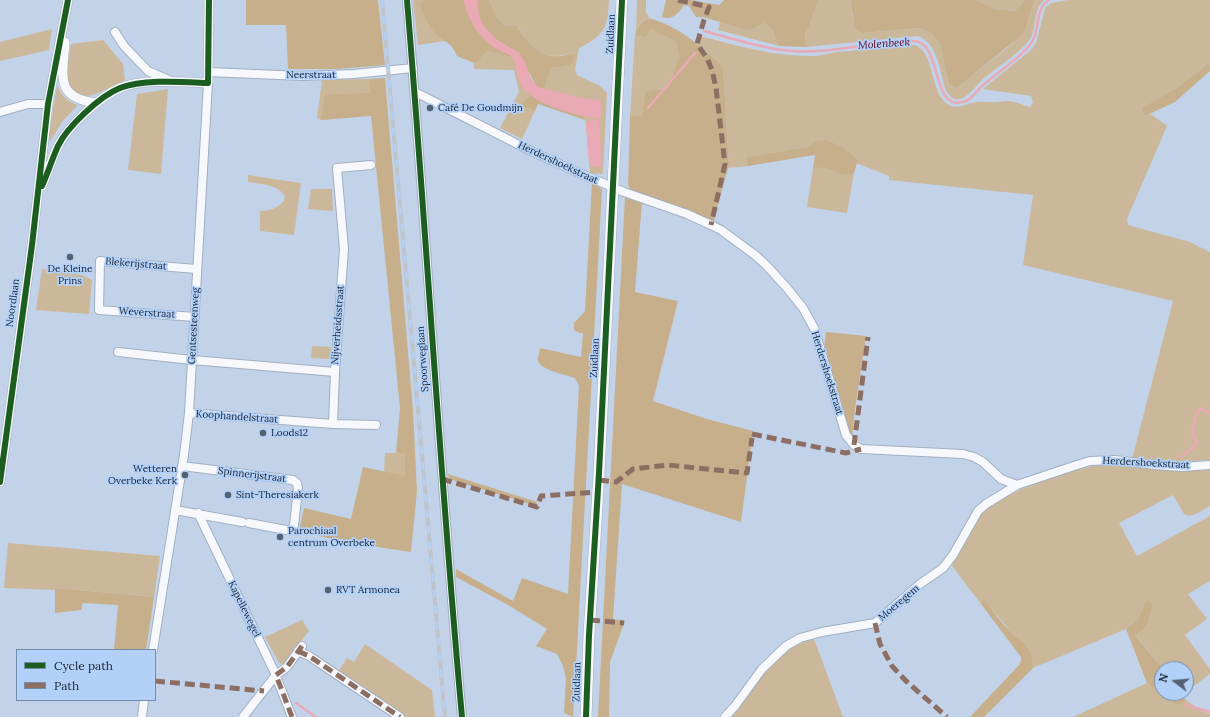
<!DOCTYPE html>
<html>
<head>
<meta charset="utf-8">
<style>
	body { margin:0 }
	#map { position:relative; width:1210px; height:717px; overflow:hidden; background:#c2d3e9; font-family:Lora,serif }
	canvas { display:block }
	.legend { position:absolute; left:16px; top:649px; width:140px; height:52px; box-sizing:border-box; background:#b3d1f8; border:1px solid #758ca9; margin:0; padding:5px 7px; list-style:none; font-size:12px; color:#182432 }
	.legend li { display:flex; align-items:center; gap:8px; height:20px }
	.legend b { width:20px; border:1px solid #758ca9 }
	.north { position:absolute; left:1154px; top:661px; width:40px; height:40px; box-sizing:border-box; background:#b3d1f8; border:1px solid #758ca9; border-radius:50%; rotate:286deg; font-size:11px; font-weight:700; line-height:16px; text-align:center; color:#182432 }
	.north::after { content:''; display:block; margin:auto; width:14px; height:18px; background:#546172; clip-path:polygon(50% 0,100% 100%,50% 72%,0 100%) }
</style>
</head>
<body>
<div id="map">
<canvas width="1210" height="717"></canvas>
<ul class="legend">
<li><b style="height:5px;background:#1b5e20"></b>Cycle path</li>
<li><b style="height:5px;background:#8d6e63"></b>Path</li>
</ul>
<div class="north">N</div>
</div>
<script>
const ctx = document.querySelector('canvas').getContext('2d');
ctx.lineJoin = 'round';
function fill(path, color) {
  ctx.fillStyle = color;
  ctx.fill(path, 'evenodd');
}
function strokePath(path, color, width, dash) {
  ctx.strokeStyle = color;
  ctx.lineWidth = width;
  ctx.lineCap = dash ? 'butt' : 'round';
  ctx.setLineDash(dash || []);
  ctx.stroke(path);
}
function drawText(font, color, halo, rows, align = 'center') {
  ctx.font = font + ' Lora,serif';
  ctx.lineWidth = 3.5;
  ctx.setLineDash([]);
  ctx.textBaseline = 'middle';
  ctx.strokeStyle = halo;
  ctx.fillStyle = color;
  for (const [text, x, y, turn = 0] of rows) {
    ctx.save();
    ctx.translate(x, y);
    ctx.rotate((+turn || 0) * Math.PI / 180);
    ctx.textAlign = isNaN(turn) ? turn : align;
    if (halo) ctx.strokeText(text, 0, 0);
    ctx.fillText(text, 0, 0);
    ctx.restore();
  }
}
const green = new Path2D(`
	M413,0H423L420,4L435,33L446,41L418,45Z
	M489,0H609C608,28 604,36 579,48L575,70L577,75L600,86L607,93L603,174L590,173L585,114L549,98L522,106L535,111L522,139L500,128L519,92L514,70L474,69V63L480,59L487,51C512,53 524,61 534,84L544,89L552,67H560L563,55C537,60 530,44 516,25L505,26L497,18Z
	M637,0H646V12L649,18C641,21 638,25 636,33Z
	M818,0H850L853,18L862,33L919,28L933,34L940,45L949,84L957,88L1012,44L1029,18L1035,0H1044C1033,10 1037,25 1031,37C1024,51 994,69 982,80C976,86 969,96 961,99C954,101 949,96 946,91C940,73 938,43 918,36L806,47L805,34L809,28Z
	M976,0H1025L1015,11L994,9Z
	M1068,0H1210V62L1175,89L1141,108L1145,116L1151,114L1167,126L1127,219L1128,225L1190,242L1210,252V460L1167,462L1132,459L1173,301L1023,265L1033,195L889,180V176L856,163L816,141L807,147L748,157V166L728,168L729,165L723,66L698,44L700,36C738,46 776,57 816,56C823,55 830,53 837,52C845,51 851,52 858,49L915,45C936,53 929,94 949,105C957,110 968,103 976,102C983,101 990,103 997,102C1000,102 1003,101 1006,101C1014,101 1023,105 1030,107L1033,102L1031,96L983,89L1032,49L1036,43L1045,8L1051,3Z
	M720,22L750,31L764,23L772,29L779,46L718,30Z
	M52,29L49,50L0,61V42Z
	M650,29L677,41L679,55L669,87L645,92L642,116H630L635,35L646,38Z
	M103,40L123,64L125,80C108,88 75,111 67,81C65,75 70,52 71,44Z
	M369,79L371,115L321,120L317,118L322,80Z
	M57,86C62,95 67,102 78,105L62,122L51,140H48Z
	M168,89L161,174L128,170L137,94Z
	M813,168C818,168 822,167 827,169C838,173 841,178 854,173L847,213L807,207Z
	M248,175L301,183L294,235L260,231V211C270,211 277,208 284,201L285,196C277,184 260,184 248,182Z
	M311,189H332L333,211L308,209Z
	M42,269L82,275L92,280L89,314L36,310Z
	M312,346L331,347L330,359L311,358Z
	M385,453H405V477L384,472Z
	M1103,464H1114L1173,471L1210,468V506C1202,510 1192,519 1184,514L1173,495L1119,523L1137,556L1210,516V581L1188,594L1207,619L1185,635L1210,669V674L1186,692V669H1163L1135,634L1150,619L1152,604L1146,600L1138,619L1126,629L1033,668C1032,657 1020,639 1011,632L985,601L981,604L952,566C962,547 971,524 986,508C991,502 1000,499 1007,496C1038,481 1069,471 1103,464Z
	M8,543L160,556L154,597L55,588V590L4,588Z
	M302,620L309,631L283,664L279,663L265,637Z
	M814,639L843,717H730C748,695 768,664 792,648C798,644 807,641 814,639Z
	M365,644L432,690L435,717H406L338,672L347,658L354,662Z
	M1147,683C1157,691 1167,703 1181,704L1186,700L1202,711L1210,714V717H1073Z`);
const forest = new Path2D(`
	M246,0H378L385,65L338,69H288L286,25H246Z
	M423,0H489L497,18L505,26L516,25C525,38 535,54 551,56C558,57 567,55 574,55L572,64L560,67H552L544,89L540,90C534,84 533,78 528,71C519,57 502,53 487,51L480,59L474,63L457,56C451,41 445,43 435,33C428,25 423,14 420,4Z
	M666,0H691L719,5L724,0H818L809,28L805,34L806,47L779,46L772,29L764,23L750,31L703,17H696L689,6L684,5C679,12 673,21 662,17Z
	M850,0H976L994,9L1015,11L1025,0H1035L1023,34L957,88L949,84L940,45L933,34L919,28L862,33L855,27Z
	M649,18C680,27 699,45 723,66L729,165L713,223L686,209L630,189L628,185L630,116H642L645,92L669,87L679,55L676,41L650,29L646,38L635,35C638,26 640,22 649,18Z
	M1210,62V71L1175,102L1145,116L1141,108L1175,89Z
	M385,78L413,411L417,491L411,552L344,542L299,531L304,508L351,519L363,467L405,476V453H396L400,408L371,116L321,120L325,95L370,93L369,79Z
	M531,96H539L585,114V120L538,104L535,111L522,106L525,100Z
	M826,140L842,147L858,160L854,173C841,178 838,173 827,169C822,167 818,168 813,168L815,155L748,166L747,157L807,147L816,141Z
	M592,182L596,183L602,190L577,649L573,717L564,713L566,678L563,666L557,654L536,646L547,629L508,605L456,577V569L513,601L522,578L568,594L579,386L575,378C566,375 541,370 538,361C537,356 540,353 540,348L581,357L583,333H579L574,330V323L585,311Z
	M625,196L642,201L635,292L678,301L653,401L707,419L753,431L741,522L622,484L613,619L625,621L610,662L609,717H598Z
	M826,332L866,336L855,409L852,438L849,434L824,349Z
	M448,474L537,502L536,506L449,479Z
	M55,588L154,597L146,650H114L118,605L83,603L81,610L55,613Z
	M985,600C993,611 1001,623 1011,632C1024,644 1032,647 1033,668L984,717H970L1019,665L1021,661V657L981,604Z
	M1146,600L1150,601L1152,604C1151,619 1148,627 1135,635L1163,669H1162V693H1185L1182,696L1186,700L1181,704H1176L1161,695L1147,683L1126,629L1138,619Z`);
const water = new Path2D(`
	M463,0H477L479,15L482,24L496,39L519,53L525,62L531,79L538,87L580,98L599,100C603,106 603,112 599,118C585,119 553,108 540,101C532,97 523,90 520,82C516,75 517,62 511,56C508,53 504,53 500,51C480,40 469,22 463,0Z
	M597,119L599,120L601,148V167H592L589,163L586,122L592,120Z`);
const stream = new Path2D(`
	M704,31C741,41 778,54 817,51C849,49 881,41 913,41C944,41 929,115 966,101C971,99 977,91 981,87C995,74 1025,55 1033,40C1040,27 1035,8 1049,0
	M648,108L695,53
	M1181,457L1197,444L1192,432L1197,413L1201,408L1210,414
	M296,703L316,717
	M1186,705L1210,712`);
const minor = new Path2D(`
	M407,0C427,239 440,478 462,717
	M115,32L124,46L148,71L171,81
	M208,72L303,76L354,74L413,68
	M415,92L531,151L577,172L624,192L687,214L711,225L721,230L755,255L766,265L787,288L803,308L814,328L846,435L854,445L861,449L963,454L974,457L983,462L1001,479L1017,485L1077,465L1090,461L1115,460L1155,465L1182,467L1210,465
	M0,112L28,104H48
	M195,317L99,310L100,261L196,269
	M118,352L192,360L335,372
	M189,413L333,424L376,425
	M333,424L335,372L344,249L337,168L371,165
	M182,466L293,480L297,483L298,489L294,525L292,530H286L249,523
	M175,510L242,522
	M198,513L274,671L292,717
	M153,650L184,455L189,413L208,83
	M298,651L309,656L400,717
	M142,717L144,700
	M243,717L276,675L287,667L302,646
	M725,717L735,706L762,669L786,646L800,638L822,632L875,623L920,584L943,568L953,555L978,511L986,504L1017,485`);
const tertiary = new Path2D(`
	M65,42C63,76 54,98 97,103
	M42,186C48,173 52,157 59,144C70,125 99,97 120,88C142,78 183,82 208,83L209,0
	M0,482L32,245L48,104L68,0`);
const secondary = new Path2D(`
	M586,717L589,635L599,473L622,0`);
const rail = new Path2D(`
	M382,0L445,717`);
const quiet = new Path2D(`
	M678,0L709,7L704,20L697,44L707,58L712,70L716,88L725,164L711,225
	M752,434L846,453L861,449
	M854,445L868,337
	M442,479L537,507L541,496L598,492
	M599,480L616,482L633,469L668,465L747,473L752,438
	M590,620L624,623
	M875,623L880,644L892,666L906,681L947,717
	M298,651L309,656L400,717
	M155,681L264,691
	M292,717L276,675L287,667L302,646`);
const cycleway = new Path2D(`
	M407,0C427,239 440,478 462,717
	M42,186C48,173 52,159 58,146C67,127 100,96 120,88C143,79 183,82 208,83L209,0
	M0,482L32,245L48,104L68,0
	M586,717L589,635L599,473L622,0`);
const markers = [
	[430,108,4,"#546172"],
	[70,257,4,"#546172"],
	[263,433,4,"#546172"],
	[185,475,4,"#546172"],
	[228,495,4,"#546172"],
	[280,537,4,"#546172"],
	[328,590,4,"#546172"]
];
const streetNames = [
	["Zuidlaan",611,34,-87],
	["Neerstraat",311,75],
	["Herdershoekstraat",558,163,25],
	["Blekerijstraat",136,264,5],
	["Noordlaan",13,303,-82],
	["Weverstraat",147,313,4],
	["Nijverheidsstraat",338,325,-86],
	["Gentsesteenweg",194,326,-87],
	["Zuidlaan",595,358,-87],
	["Spoorweglaan",423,359,-94],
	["Herdershoekstraat",827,373,73],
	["Koophandelstraat",237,417,4],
	["Herdershoekstraat",1146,463,3],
	["Spinnerijstraat",252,475,7],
	["Moeregem",899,603,-40],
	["Kapellewegel",244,609,64],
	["Zuidlaan",577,682,-88]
];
const poiNames = [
	["Café De Goudmijn",438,108],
	["De Kleine",70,269,"center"],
	["Prins",70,281,"center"],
	["Loods12",271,433],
	["Wetteren",177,469,"right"],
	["Overbeke Kerk",177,481,"right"],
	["Sint-Theresiakerk",236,495],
	["Parochiaal",288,531],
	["centrum Overbeke",288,543],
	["RVT Armonea",336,590]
];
const waterNames = [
	["Molenbeek",884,44,-4]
];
fill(green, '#cbb89a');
fill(forest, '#c6af8a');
fill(water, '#e9a9b5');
strokePath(stream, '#e9a9b5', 2.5);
strokePath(minor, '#a2afc0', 10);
strokePath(tertiary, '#a2afc0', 10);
strokePath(secondary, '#a2afc0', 12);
strokePath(minor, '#f6f8fc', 8);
strokePath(tertiary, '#f6f8fc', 9);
strokePath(secondary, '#f6f8fc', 11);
strokePath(rail, '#bfc4ca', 4);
strokePath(rail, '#b3d1f8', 2.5, [8]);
strokePath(quiet, '#8d6e63', 5, [10, 5]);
strokePath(cycleway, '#1b5e20', 6);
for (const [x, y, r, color] of markers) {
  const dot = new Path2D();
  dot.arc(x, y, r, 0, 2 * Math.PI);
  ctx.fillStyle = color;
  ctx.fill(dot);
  strokePath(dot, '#b3d1f8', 1.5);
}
drawText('10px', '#182432', '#b3d1f8', streetNames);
drawText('10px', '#182432', '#b3d1f8', poiNames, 'left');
drawText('italic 11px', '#62091f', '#b3d1f8', waterNames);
</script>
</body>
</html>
